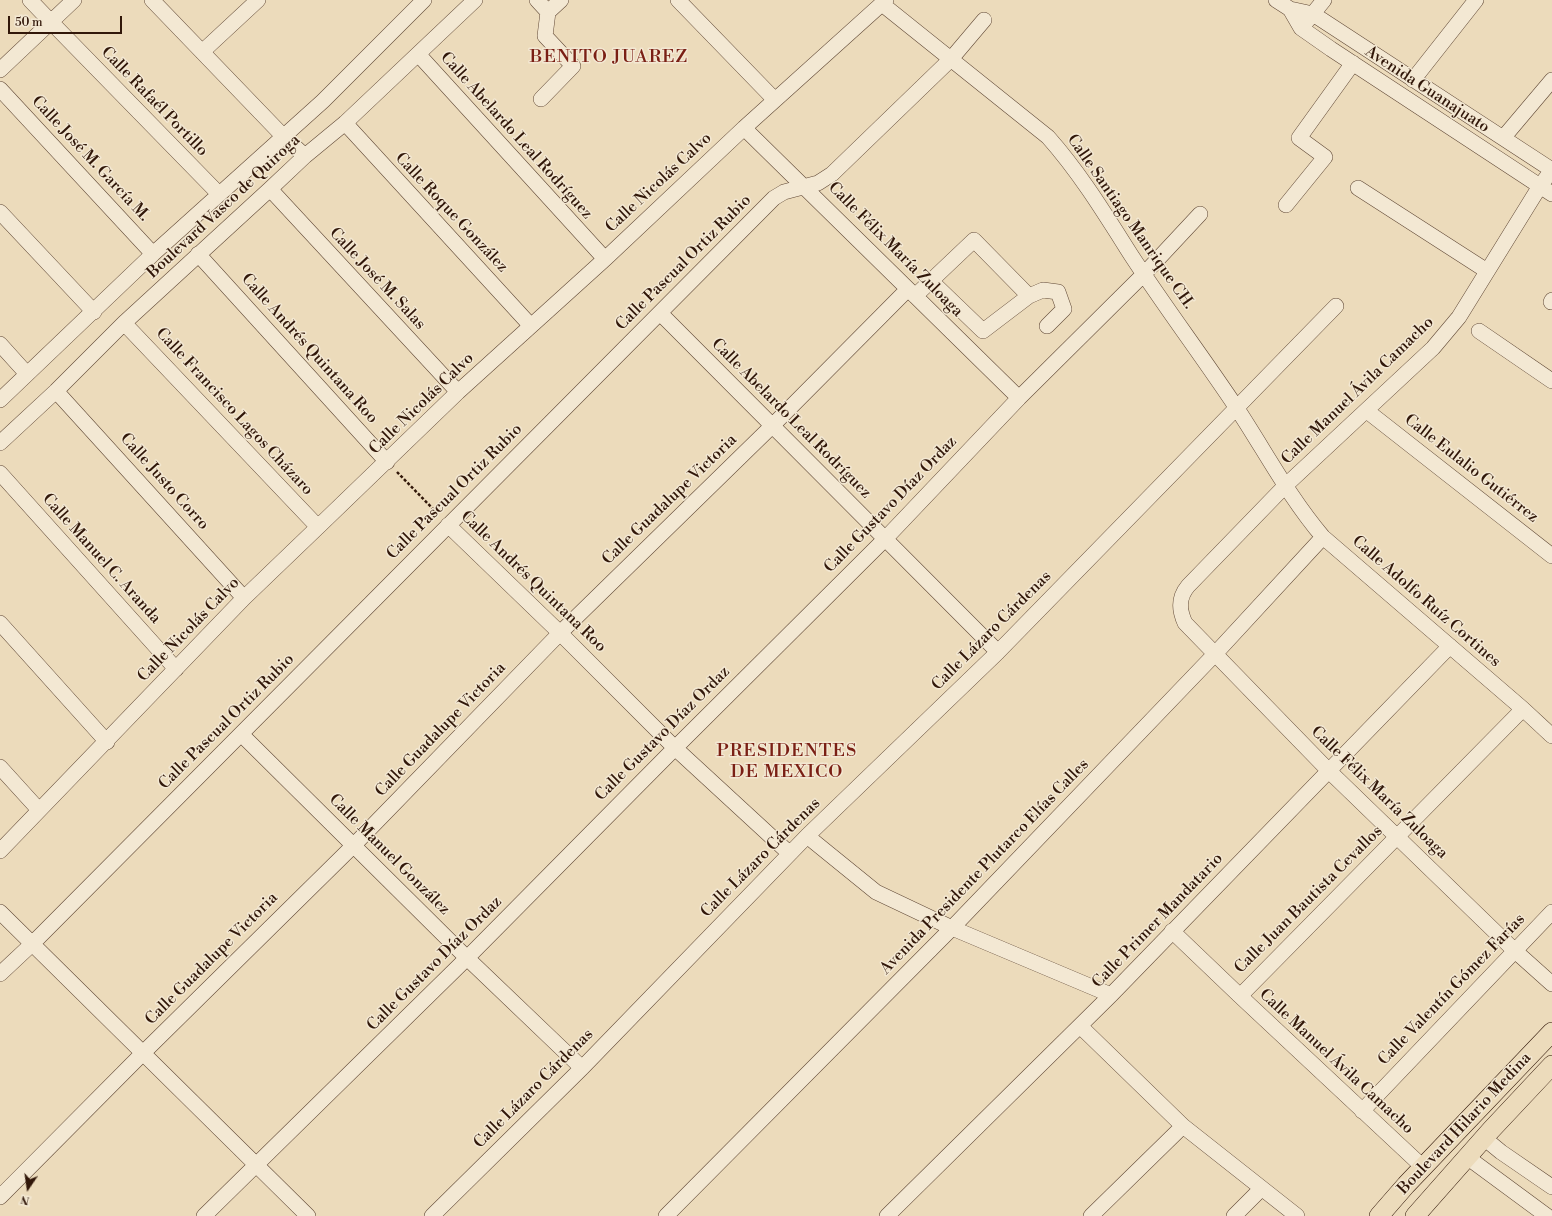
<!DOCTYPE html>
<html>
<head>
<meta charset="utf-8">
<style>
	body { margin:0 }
	#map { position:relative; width:1552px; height:1216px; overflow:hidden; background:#ecdbbb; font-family:"Libre Bodoni",serif }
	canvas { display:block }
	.north { position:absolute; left:8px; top:1168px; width:40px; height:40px; -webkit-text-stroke:3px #f3e8d3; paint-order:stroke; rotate:193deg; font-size:11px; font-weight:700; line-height:16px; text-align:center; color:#311709 }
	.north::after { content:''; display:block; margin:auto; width:14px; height:18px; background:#311709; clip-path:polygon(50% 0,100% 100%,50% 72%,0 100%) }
	.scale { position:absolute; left:8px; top:16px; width:114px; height:18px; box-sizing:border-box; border:2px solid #311709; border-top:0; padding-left:5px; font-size:12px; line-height:14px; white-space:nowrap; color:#311709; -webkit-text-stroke:3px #f3e8d3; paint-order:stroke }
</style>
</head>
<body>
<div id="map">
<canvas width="1552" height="1216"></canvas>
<div class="north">N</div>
<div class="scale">50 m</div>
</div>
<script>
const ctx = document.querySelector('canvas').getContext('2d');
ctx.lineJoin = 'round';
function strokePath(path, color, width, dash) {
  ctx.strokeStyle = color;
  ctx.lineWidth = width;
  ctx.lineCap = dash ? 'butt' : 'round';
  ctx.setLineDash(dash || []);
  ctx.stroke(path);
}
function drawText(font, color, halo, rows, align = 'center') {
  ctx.font = font + ' "Libre Bodoni",serif';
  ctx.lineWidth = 3;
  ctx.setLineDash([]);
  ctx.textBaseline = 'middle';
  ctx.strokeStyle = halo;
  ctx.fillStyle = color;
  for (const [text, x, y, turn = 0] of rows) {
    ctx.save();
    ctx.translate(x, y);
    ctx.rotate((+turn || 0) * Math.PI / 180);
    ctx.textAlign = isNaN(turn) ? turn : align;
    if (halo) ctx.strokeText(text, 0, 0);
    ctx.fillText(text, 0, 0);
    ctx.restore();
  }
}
const path = new Path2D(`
	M397,472L438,514`);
const minor = new Path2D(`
	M30,0L51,22L219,194
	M152,0L284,137L305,156
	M537,0L548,12
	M678,0L775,100
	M1276,0L1290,9L1301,28L1331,49L1552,194
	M882,4L1048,137C1080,173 1105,214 1131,255C1165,307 1202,356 1236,407C1265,451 1289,497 1323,537L1523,709L1552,736
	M1290,9L1313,14L1552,170
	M1307,21L1324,0
	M202,52L258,0
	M418,54L605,259
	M0,70L74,0
	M1413,80L1476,0
	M0,89L153,254
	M541,99L573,66L545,36L548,12L561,0
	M345,123L531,326
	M744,128L1019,398
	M1503,138L1552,80
	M1552,170L1540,186L1459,317L1433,348L1285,486L1188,586C1178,598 1179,610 1185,623L1329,771L1514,950L1552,984
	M1358,188L1487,271
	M270,189L458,392
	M1286,205L1325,157L1299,138L1353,63
	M0,212L94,312
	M198,254L387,462
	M915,296L974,240L1029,296L983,331L931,281
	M1029,296L1043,290L1058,292L1064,309L1047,326
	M1551,302L1552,300
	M660,313L998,652
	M124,323L318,527
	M1479,331L1552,381
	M0,344L27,374
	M56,391L244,598
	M0,400L153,254L323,101L424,0
	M1367,411L1552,556
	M0,443L56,391L124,323L270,189L305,156L345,123L475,0
	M0,473L176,669
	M448,525L560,633L675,748L789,853
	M0,623L107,742
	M241,734L467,958L582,1068
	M0,767L39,810
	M807,836L876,892L952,928L1111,995
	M0,851L244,598L318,527L458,392L605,259L744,128L886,0
	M0,912L308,1216
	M1172,931L1240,996L1424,1168
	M0,974L32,944L774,198L784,192L818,183L832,174L951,59L984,20
	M1240,996L1523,709
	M1080,1026L1183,1126L1297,1216
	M1362,1111L1552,912
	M1484,1138L1501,1152L1552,1187
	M1467,1157L1547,1216
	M0,1197L144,1052L353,846L560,633L772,426L908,289
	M204,1216L467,958L675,748L885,539L1019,398L1144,274L1200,214
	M432,1216L582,1068L807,836L998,652L1336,306
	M666,1216L952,928L1215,654L1323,537
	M887,1216L1111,995L1450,646
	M1091,1216L1183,1126
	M1234,1216L1261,1189`);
const major = new Path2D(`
	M1379,1216L1406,1185L1552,1032
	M1415,1216L1491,1130L1552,1065`);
const streetNames = [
	["Avenida Guanajuato",1427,90,33],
	["Calle Rafaél Portillo",154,102,46],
	["Calle Abelardo Leal Rodríguez",516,136,48],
	["Calle José M. García M.",90,159,47],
	["Calle Nicolás Calvo",659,183,-43],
	["Boulevard Vasco de Quiroga",224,207,-43],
	["Calle Roque González",451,213,47],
	["Calle Santiago Manrique CH.",1130,222,55],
	["Calle Félix María Zuloaga",895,250,45],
	["Calle Pascual Ortiz Rubio",684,263,-45],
	["Calle José M. Salas",377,279,47],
	["Calle Andrés Quintana Roo",309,349,48],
	["Calle Manuel Ávila Camacho",1358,391,-44],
	["Calle Nicolás Calvo",422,404,-44],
	["Calle Francisco Lagos Cházaro",234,412,47],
	["Calle Abelardo Leal Rodríguez",791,419,45],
	["Calle Eulalio Gutiérrez",1471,469,38],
	["Calle Justo Corro",164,482,48],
	["Calle Pascual Ortiz Rubio",455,492,-45],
	["Calle Guadalupe Victoria",670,500,-44],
	["Calle Gustavo Díaz Ordaz",891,505,-46],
	["Calle Manuel C. Aranda",101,559,48],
	["Calle Andrés Quintana Roo",533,582,44],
	["Calle Adolfo Ruíz Cortines",1426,602,41],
	["Calle Nicolás Calvo",189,630,-46],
	["Calle Lázaro Cárdenas",992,631,-45],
	["Calle Pascual Ortiz Rubio",227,722,-45],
	["Calle Guadalupe Victoria",441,730,-46],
	["Calle Gustavo Díaz Ordaz",663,734,-45],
	["Calle Félix María Zuloaga",1379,793,44],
	["Calle Manuel González",389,855,45],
	["Calle Lázaro Cárdenas",761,858,-45],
	["Avenida Presidente Plutarco Elías Calles",985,867,-46],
	["Calle Juan Bautista Cevallos",1309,900,-45],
	["Calle Primer Mandatario",1158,921,-46],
	["Calle Guadalupe Victoria",212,959,-45],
	["Calle Gustavo Díaz Ordaz",435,964,-45],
	["Calle Valentín Gómez Farías",1452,990,-46],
	["Calle Manuel Ávila Camacho",1336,1062,43],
	["Calle Lázaro Cárdenas",534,1089,-45],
	["Boulevard Hilario Medina",1465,1124,-47]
];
const quarterNames = [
	["BENITO JUAREZ",609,58],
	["PRESIDENTES",787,752],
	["DE MEXICO",787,773]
];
strokePath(minor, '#604836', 16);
strokePath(major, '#311709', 20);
strokePath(path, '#311709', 2.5, [3, 2]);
strokePath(minor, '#f3e8d3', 15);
strokePath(major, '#ecdbbb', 19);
drawText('16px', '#311709', '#f3e8d3', streetNames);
ctx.letterSpacing = '1px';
drawText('18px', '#7a1f14', '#f3e8d3', quarterNames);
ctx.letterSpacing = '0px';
</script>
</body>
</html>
